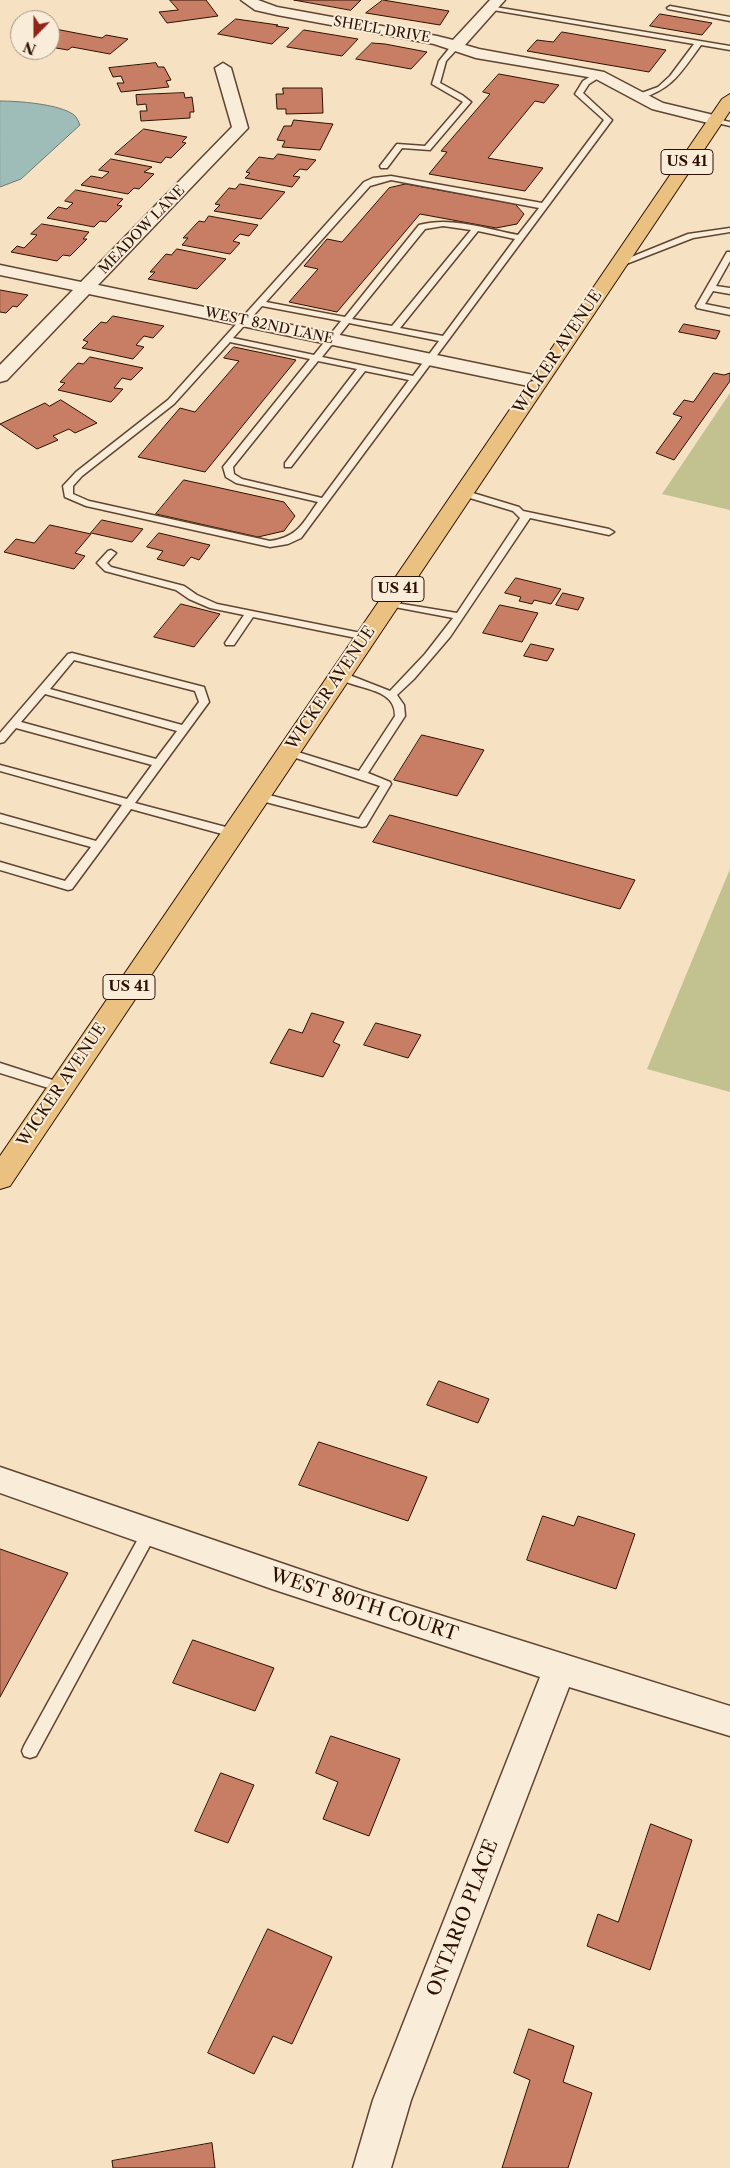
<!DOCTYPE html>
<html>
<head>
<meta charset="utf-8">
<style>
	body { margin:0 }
	#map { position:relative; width:730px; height:2168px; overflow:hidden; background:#f6e2c3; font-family:"Libre Caslon Text",serif }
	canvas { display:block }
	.north { position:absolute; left:10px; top:10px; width:50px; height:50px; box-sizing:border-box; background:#f9ecd8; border:1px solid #a79482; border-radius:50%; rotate:202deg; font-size:14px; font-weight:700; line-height:20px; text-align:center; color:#2d1100 }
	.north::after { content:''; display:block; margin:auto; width:18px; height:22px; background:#8f2418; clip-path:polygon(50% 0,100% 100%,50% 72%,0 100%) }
</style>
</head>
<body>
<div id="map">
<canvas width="730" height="2168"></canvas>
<div class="north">N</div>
</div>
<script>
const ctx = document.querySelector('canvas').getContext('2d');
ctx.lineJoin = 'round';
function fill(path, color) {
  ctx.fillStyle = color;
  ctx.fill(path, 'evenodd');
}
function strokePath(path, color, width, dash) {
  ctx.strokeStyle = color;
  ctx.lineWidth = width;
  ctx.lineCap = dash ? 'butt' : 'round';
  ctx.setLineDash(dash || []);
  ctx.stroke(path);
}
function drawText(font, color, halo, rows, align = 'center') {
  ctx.font = font + ' "Libre Caslon Text",serif';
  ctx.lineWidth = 4;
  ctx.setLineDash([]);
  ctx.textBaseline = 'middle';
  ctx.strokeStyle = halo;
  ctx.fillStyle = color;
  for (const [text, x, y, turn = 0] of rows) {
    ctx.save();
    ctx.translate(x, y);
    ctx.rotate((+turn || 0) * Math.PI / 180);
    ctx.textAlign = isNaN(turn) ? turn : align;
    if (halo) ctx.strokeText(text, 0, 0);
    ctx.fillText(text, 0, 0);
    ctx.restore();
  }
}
const green = new Path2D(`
	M730,393V510L662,494Z
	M730,869V1092L647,1069Z`);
const water = new Path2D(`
	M0,101C18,101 60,104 74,115C77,117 78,121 80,125L21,179L0,187Z`);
const building = new Path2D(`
	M170,0H206L218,16L167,23L159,12L178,10Z
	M294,0H361L351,10Z
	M383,0L449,11L440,25L366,13Z
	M660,14L712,23L702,35L650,26Z
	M236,19L278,25L276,26L289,28L272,44L218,34Z
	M50,28L102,38L106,35L128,39L110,54L72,47L68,50L50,47L53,44L50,43Z
	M304,30L358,39L342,56L287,47Z
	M562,32L666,50L649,72L527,51L537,40L553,42Z
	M372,43L385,44L427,52L411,69L356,59Z
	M156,63L158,67H164L171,80L166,81L169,87L121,92L117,83H124L121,76L113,77L109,68Z
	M499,74L559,85L544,103L535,101L488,158L543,168L525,191L429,174L447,152L441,151L490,94L483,92Z
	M283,88H322L323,113L286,114V109H277L276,94H283Z
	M184,93L185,98L192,97L194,112H190V118L141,121L140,111H147L146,104L137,105L136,95Z
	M294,120L333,124L320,150L282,147L285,141L277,140L284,126H291Z
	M144,129L187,137L182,142L186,143L171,158L166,157L161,163L115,154Z
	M278,154L316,160L307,170L300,169L293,176L300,177L292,187L245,178L250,173L246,172L259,157L273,159Z
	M111,159L152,167L144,172L154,174L139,189L134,188L128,194L81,185L91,176L102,178L109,172L99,170Z
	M240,184L285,192L261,219L214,211L220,205L215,204L229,188L235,189Z
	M406,184L515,204L524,214L517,224L496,228L420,214L337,312L289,302L318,269L304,266L327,239L342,242L389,188Z
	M76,190L123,199L117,205L122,206L106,222L100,221L94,227L47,218L58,207L67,209L73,203L65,201Z
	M209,216L258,225L249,236L240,234L233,241L240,243L230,254L182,245L188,238H183L199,221L204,222Z
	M42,224L89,232L83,239H87L70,256L63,255L57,261L11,252L17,246L24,248L37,235L31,234Z
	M177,249L226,259L197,289L148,279L155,272H150L166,254L171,255Z
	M0,290L28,295L17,307L13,306L6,313L0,312Z
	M113,316L164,326L153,338L144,336L136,345L144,347L133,359L82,348L88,342L83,340L101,322L106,323Z
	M684,324L720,331L716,339L679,332Z
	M234,347L296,360L205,472L138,457L180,408L195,412L239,361L224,358Z
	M90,357L143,368L131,380L122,378L114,388L123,389L111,402L58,390L65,383L60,382L78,363L83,364Z
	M714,373L724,375L730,373V381L674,460L656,453L682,417L673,414L684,400L693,402Z
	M61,400L97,423L75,433L69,429L53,436L58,440L37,449L0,424L45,403L49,406Z
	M184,480L284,502L295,516L284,531L258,537L156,514Z
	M102,520L143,529L132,542L91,533Z
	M50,525L91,534L75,553L85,556L74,569L4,552L16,539L34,543Z
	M159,533L210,545L199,560L191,557L184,566L157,559L163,551L147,547Z
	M516,578L561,589L551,604L534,600L532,604L519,601L521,597L505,593Z
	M563,593L584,598L578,610L556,605Z
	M181,604L220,614L194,647L154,637Z
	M500,605L538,613L522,642L483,633Z
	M531,644L554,649L547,661L524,656Z
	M422,735L484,750L457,796L394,780Z
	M390,815L635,880L620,909L373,842Z
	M312,1013L344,1022L333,1042L340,1045L323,1077L270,1063L289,1029L302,1033Z
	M376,1023L421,1035L408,1058L364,1045Z
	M439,1381L489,1399L478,1423L427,1405Z
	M319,1442L427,1477L408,1521L299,1485Z
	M543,1516L574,1526L578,1516L635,1534L616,1589L527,1560Z
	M0,1549L68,1573L0,1697Z
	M193,1640L274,1668L255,1711L173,1683Z
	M331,1736L400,1759L369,1836L323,1819L338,1782L316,1773Z
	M221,1773L254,1785L228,1843L195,1831Z
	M651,1824L692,1840L650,1970L587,1946L598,1914L618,1922Z
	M268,1929L332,1957L292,2044L273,2036L254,2074L208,2053Z
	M529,2029L574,2046L563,2082L592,2093L568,2168H502L530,2080L514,2073Z
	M212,2143L215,2168H113L112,2161Z`);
const service = new Path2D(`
	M489,6L730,46V50L701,45C681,72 673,89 639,99L635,97L636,95L658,87L670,76L694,44L487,9V7Z
	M670,6L730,17V21L668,9L667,8Z
	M452,45L459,47L446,61L440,83L462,95L471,102L430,150L402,148L387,168H381L380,166L397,144L425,146L463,102L432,84L439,61Z
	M596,73L603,75L589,84L583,93L612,120L301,538L288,544L270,547L86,506L65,497L63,486L76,472L168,400L364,182L373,178L391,176L542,203L604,120L575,94L583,81ZM391,180L539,208L518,235C486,229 452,216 419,225L345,317L266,302L370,186ZM443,226L471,230L392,326L352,319L425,229ZM478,231L515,239L443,336L400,328ZM262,306L341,321L314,355L233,338ZM349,323L439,341L413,376L322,357ZM230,342L310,359L223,467L226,477L236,483L318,502C302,524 298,537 270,541L89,501L73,494V486L82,476L174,404ZM318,361L357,369L285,463V467H291L365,371L409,380L322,498L242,479L234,474L233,467Z
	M713,118L730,122V126L713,122Z
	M730,228V232L693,238L621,266L614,264L688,234Z
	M727,252H730V261L716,286L730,288V294L713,291L705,304L730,309V315L697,308L696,306Z
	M463,490L519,507L523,511L609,529L614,532L609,535L530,518L450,637L414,679L397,695L404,705L405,716L368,773L390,782L391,784L366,826L362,827L254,799L252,796L258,792L359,819L380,786L284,754L283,752L288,749L359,771L395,716C396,685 351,691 335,675L340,672L344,673L390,691L425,654L453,618L384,605V601L457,613L520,518L513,511L460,495L458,493Z
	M111,550L116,553L107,563L111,567L184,586L197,595L217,604L366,634L371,637L366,640L253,617L234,645H226L225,643L244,615L210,608L189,599L176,590L105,571L97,563L108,551Z
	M72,653L204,687L209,702L135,803L237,830L239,833L237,836L233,837L131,809L72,889L68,890L0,870V862L65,881L91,847L0,822V814L96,841L122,805L0,771V765L127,799L152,765L16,728L4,742L0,743V733L68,654ZM74,660L195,691L199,702L182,725L50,689ZM45,694L177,731L156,759L21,722Z
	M0,1063L65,1084L67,1087L61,1092L0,1073Z
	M149,1527L154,1528L156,1533L154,1538L36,1756L30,1758L24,1756L22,1751L24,1746L144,1528Z`);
const minor = new Path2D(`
	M241,0H258L277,7L437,36L453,40L490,0H505L465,45L479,49L604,72L663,103L722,117L724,120L716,125L652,109L594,78L476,58L434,44L277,15L255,10Z
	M223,63L231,68L248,128L98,285L538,376L545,378L547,382L545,386L538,388L89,294L7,380L0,382V365L73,290L0,275V265L81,282L232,127L215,68Z
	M0,1467L363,1591L730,1706V1736L569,1687L411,2100L391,2168H353L373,2100L540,1677L272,1589L0,1493Z`);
const trunk = new Path2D(`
	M730,94V111L10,1186L0,1189V1156L722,99Z`);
const farStreetnames = [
	["SHELL DRIVE",382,30,10],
	["MEADOW LANE",142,230,-46],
	["WEST 82ND LANE",269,326,12]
];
const shields = [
	[687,162,52],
	[398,589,52],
	[129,987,52]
];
const shieldNames = [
	["US 41",687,162],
	["US 41",398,589],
	["US 41",129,987]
];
const streetNames = [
	["WICKER AVENUE",558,352,-56],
	["WICKER AVENUE",331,688,-56],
	["WICKER AVENUE",62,1085,-56]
];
const nearStreetnames = [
	["WEST 80TH COURT",364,1605,18],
	["ONTARIO PLACE",463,1918,-69]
];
fill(green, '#c1c290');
fill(water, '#9ebdb9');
strokePath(water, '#71786f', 1);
fill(building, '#c87e64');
strokePath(building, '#2d1100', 1);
strokePath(service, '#5f4531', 3);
strokePath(minor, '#5f4531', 3);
strokePath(trunk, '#2d1100', 2);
fill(service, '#f9ecd8');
fill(minor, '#f9ecd8');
fill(trunk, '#ebc182');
drawText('14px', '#2d1100', '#f9ecd8', farStreetnames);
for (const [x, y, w] of shields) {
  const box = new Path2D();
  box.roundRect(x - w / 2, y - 12.5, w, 25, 4);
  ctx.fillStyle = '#f9ecd8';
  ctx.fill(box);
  strokePath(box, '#2d1100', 1);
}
drawText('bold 15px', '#2d1100', null, shieldNames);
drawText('16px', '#2d1100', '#f9ecd8', streetNames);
drawText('19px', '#2d1100', '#f9ecd8', nearStreetnames);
</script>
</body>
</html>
